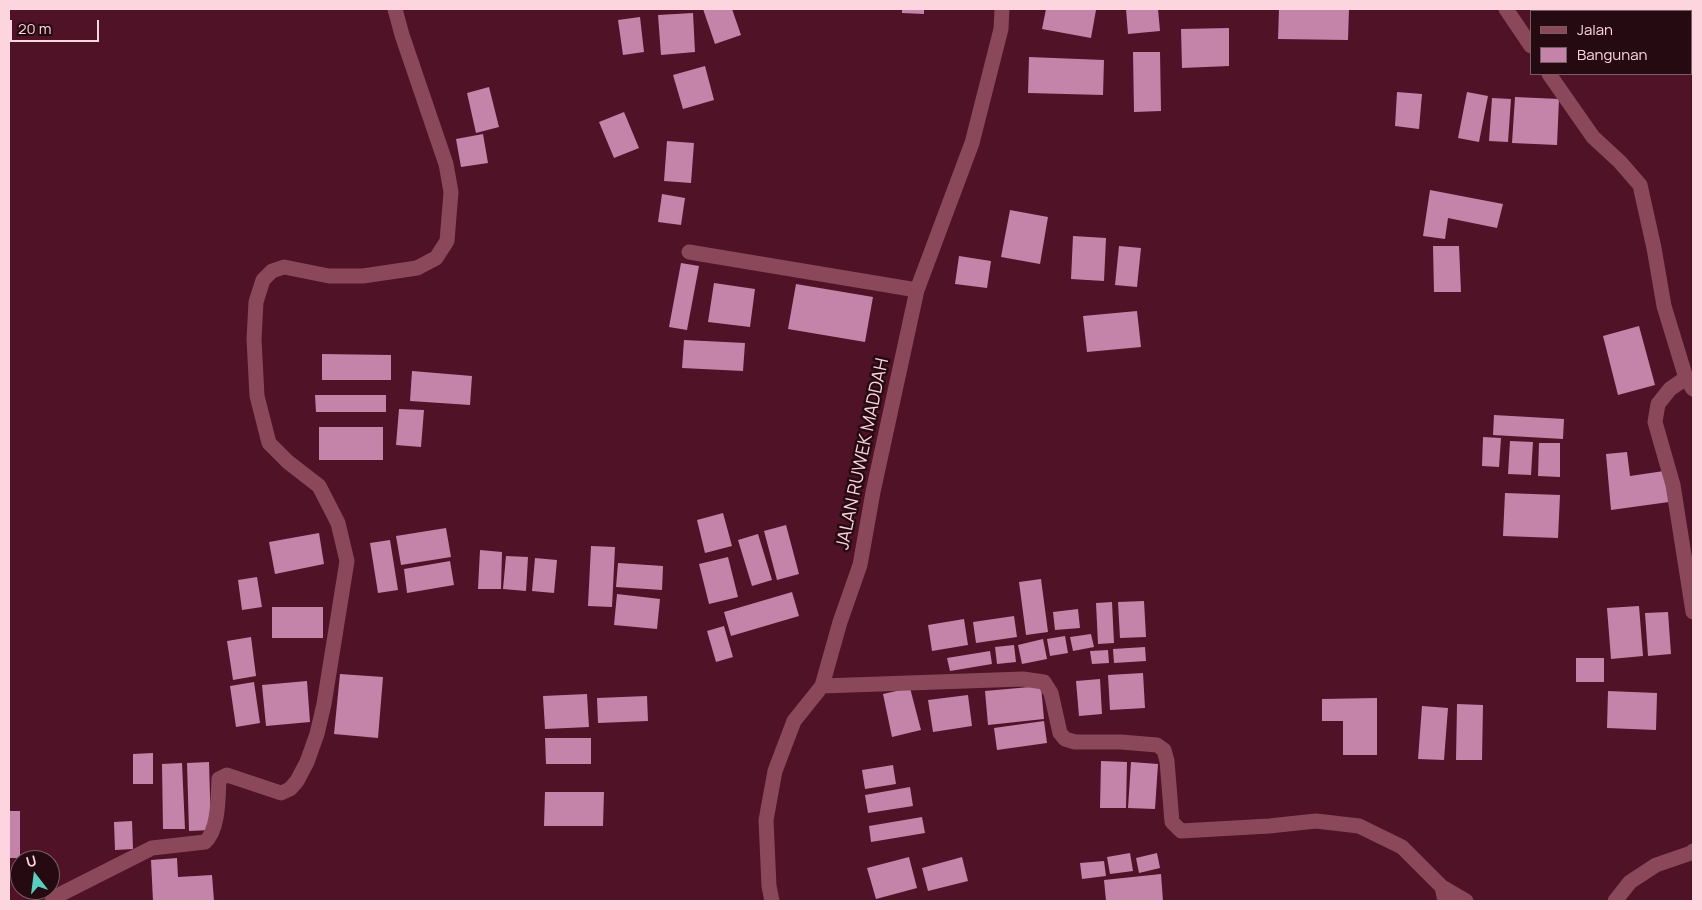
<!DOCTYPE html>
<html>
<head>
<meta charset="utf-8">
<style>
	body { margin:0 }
	#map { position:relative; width:1702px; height:910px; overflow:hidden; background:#4f1227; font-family:Manrope,sans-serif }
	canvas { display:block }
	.frame { position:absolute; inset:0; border:10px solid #fdd5de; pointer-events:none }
	.legend { position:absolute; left:1530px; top:10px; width:162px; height:65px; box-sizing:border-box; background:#250a12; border:1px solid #7b5b64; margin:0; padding:6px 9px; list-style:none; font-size:15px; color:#fdd5de }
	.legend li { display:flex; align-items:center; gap:10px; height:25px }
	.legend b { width:25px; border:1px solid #7b5b64 }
	.north { position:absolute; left:10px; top:850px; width:50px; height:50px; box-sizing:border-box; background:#250a12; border:1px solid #7b5b64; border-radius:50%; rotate:345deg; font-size:14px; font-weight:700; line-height:20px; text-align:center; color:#fdd5de }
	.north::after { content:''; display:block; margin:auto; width:18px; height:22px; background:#59cebe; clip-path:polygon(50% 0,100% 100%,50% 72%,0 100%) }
	.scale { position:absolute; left:10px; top:20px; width:89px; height:22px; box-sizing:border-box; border:2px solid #fdd5de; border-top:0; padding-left:6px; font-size:15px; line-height:18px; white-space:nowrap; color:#fdd5de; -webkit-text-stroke:4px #250a12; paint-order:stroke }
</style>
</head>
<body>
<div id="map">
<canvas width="1702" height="910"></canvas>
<div class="frame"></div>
<ul class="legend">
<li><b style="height:6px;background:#8a485a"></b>Jalan</li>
<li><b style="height:14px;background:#c484aa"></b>Bangunan</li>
</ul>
<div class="north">U</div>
<div class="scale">20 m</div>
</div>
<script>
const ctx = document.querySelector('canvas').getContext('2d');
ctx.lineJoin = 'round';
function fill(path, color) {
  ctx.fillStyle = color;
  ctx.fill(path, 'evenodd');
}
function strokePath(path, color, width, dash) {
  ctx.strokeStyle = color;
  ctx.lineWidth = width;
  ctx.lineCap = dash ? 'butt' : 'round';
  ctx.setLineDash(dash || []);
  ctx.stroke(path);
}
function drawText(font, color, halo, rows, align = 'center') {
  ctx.font = font + ' Manrope,sans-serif';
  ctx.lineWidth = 5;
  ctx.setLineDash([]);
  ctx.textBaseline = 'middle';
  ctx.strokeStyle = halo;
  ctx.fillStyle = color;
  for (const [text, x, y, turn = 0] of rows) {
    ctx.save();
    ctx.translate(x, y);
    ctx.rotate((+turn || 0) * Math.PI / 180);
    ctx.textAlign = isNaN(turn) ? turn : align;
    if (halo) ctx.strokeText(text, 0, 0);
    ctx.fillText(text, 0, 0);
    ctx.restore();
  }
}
const building = new Path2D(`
	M703,9H732L741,35L715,44Z
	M902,9H924V14L902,13Z
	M1046,9L1096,10L1091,38L1042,29Z
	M1126,9H1158L1160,31L1128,34Z
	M1279,9H1349L1348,40L1278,39Z
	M693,13L695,52L661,55L658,15Z
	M640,17L644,52L623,55L618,20Z
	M1229,28V66L1182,68L1181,29Z
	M1133,52H1160L1161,111L1134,112Z
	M1029,57L1104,60L1103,95L1028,93Z
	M705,66L714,100L683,109L673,75Z
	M489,87L499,127L476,133L467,93Z
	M1397,92L1422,94L1419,129L1395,126Z
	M1467,92L1488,96L1479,142L1458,138Z
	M1515,97L1559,99L1557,145L1512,143Z
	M1492,98L1511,99L1508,142L1489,141Z
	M624,112L639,148L614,158L599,122Z
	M483,134L488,163L461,167L456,139Z
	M667,141L694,143L691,183L664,181Z
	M1430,190L1503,204L1497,228L1448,218L1445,239L1423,236Z
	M662,194L685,198L681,225L658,222Z
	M1010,210L1048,217L1040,264L1001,257Z
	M1073,236L1106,238L1104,281L1071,279Z
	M1119,246L1141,248L1137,287L1115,285Z
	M1433,246H1459L1461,292H1434Z
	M959,256L991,261L987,288L955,284Z
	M681,263L699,266L687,330L669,327Z
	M714,283L755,289L750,327L708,322Z
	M796,284L873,297L865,342L788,329Z
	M1137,311L1141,347L1087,352L1083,316Z
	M1639,326L1655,385L1618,395L1603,336Z
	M684,340L745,343L743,371L682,368Z
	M322,354L391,355V380H322Z
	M412,371L472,376L470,405L410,401Z
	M315,395H386V412H316Z
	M399,409L424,410L421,447L396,445Z
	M1494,415L1564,419L1563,439L1493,435Z
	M319,427H383V460H319Z
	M1483,437L1501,438L1499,467L1482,466Z
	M1510,441L1533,442L1531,475L1508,474Z
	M1539,443H1560V477L1538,476Z
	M1627,452L1630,476L1664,471L1669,502L1611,510L1606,454Z
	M1505,493L1560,495L1558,538L1503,536Z
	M723,513L732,546L705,553L697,520Z
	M786,525L799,574L777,580L764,531Z
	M446,528L451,557L401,565L396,536Z
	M319,533L324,564L275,574L269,542Z
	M758,534L772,580L752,586L738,540Z
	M390,540L398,590L378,593L370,543Z
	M591,546L615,547L612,607L588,606Z
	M480,550L502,552L501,589H478Z
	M506,556L528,557L526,591L503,589Z
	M728,557L738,597L709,604L699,564Z
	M535,558L557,560L554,593L532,591Z
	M450,561L454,585L407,593L404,569Z
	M618,563L663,566L662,590L616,587Z
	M257,577L262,607L242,610L238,580Z
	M1041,579L1048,632L1026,635L1019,582Z
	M792,592L799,616L731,636L724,612Z
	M617,594L660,599L657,629L614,625Z
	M1144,601L1146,637L1120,638L1118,602Z
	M1112,602L1114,643L1098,644L1096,603Z
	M1639,606L1643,656L1611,659L1607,608Z
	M272,607H323V638H272Z
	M1078,609L1080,628L1055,630L1053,612Z
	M1668,612L1671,654L1648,656L1645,613Z
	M1014,616L1017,637L976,643L973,622Z
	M964,619L968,645L932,651L928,625Z
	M724,626L733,657L716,662L707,631Z
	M1091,634L1094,647L1073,651L1070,637Z
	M1065,636L1068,653L1050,656L1047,639Z
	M251,637L256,676L233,680L227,641Z
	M1043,639L1047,659L1022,664L1018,645Z
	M1014,645L1016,662L997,664L995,647Z
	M1145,647L1146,661L1114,663L1113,649Z
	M1108,650L1109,663L1092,664L1090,651Z
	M990,651L992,664L950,671L947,658Z
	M1576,658H1604V682H1576Z
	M1143,673L1145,708L1110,710L1108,675Z
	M340,674L383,677L378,738L334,734Z
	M1100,679L1102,714L1079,716L1076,681Z
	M307,681L310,722L266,726L262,685Z
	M254,682L260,723L236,727L230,686Z
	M1041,686L1044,719L988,725L985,691Z
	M910,688L921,730L892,737L883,694Z
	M1608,691L1657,693L1656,730L1607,728Z
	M587,694L589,727L545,729L543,696Z
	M968,695L972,726L933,732L928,700Z
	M647,696L648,721L598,723L597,698Z
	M1377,698V755H1343V721H1322V699Z
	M1457,704L1483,705L1482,760H1456Z
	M1422,706L1448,708L1444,760L1418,759Z
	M1044,721L1047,743L997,750L994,728Z
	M545,738H591V764H546Z
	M153,753V784H133V754Z
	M1101,761L1127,762L1126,808H1100Z
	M209,762L211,830L189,831L187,763Z
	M1131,762L1158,764L1155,809L1128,808Z
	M182,763L185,829H163L162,764Z
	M893,765L896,784L865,789L862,770Z
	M910,787L913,806L868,813L865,795Z
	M545,792H604L603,826H544Z
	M9,811H20V858H9Z
	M922,817L925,833L871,842L869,826Z
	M132,821L133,849L115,850L114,822Z
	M1130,853L1133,871L1110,874L1107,857Z
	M1157,853L1160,868L1139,873L1136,858Z
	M909,857L917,888L876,899L867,868Z
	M962,857L968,881L928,891L922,868Z
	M177,858L178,877L212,875L214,901H153L151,860Z
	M1104,861L1106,876L1082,879L1080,863Z
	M1161,874L1163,901H1106L1104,880Z`);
const street = new Path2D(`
	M1506,9L1531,46
	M1549,74L1593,137L1620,162L1640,185L1654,248L1664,306L1686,378L1693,389
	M689,252L917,290
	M1686,378L1670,389L1658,404L1655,422L1673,485L1693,612
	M822,686L1023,679L1044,682L1051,693L1060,733L1065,739L1075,742H1121L1157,745L1164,750L1167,761L1172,822L1181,831L1269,826L1316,821L1359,826L1402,847L1442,887L1445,901
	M1442,887L1466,901
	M52,901L55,897L152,848L205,842C219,830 218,796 219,779L227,775L281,793L290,789L297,781L307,762L317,734L324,704L347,561L338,523L319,486L288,462L269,443L257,396L254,339L256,302L263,280L272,271L284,267L329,276H363L417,268L436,258L447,241L451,192L446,164L402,35L395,9
	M772,901L769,886L766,820L775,771L794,721L822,686L840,622L860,565L873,492L917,290L972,143L1001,29L1002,9
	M1615,901L1630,882L1656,865L1691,853L1693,851`);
const streetNames = [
	["JALAN RUWEK MADDAH",863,454,-78]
];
fill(building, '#c484aa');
strokePath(street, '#8a485a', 15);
drawText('18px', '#fdd5de', '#250a12', streetNames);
</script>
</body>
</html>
